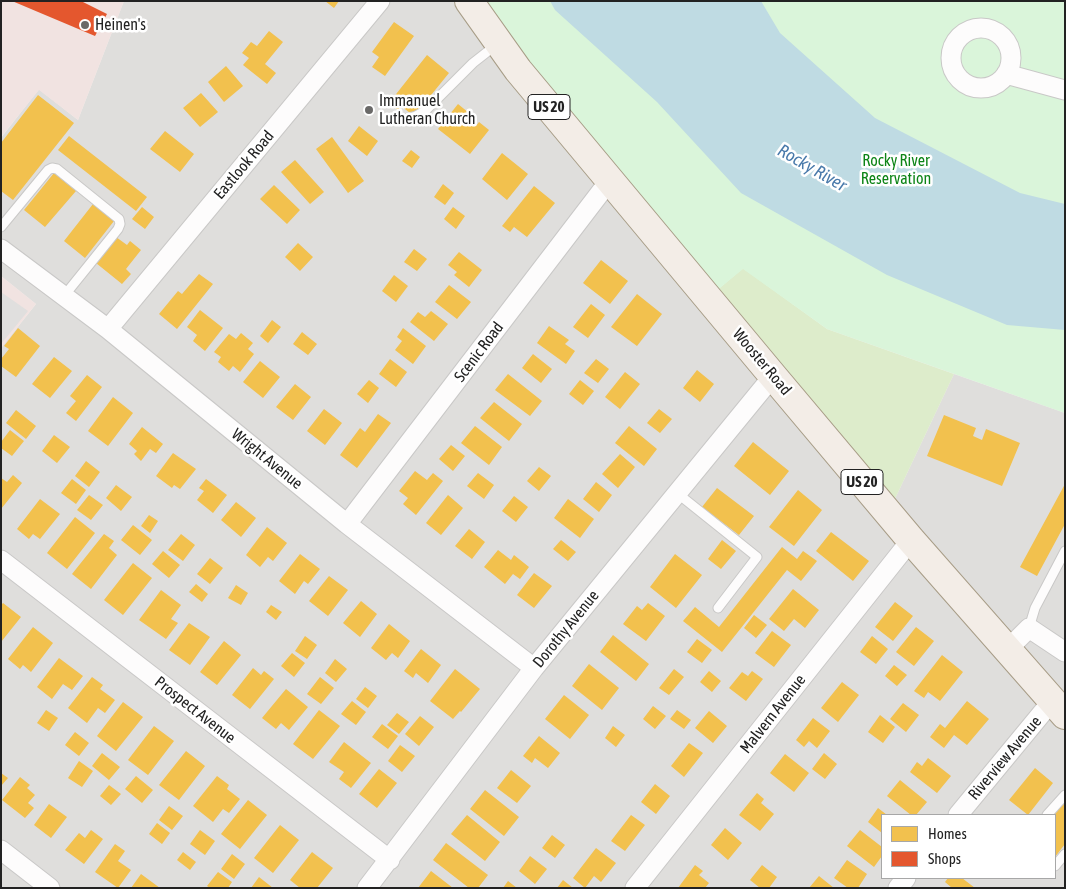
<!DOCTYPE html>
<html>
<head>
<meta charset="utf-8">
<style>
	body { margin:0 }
	#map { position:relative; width:1066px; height:889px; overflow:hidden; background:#f0eeeb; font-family:"Asap Condensed",sans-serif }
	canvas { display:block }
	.frame { position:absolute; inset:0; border:2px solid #222; pointer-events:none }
	.legend { position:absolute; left:881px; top:814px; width:175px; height:65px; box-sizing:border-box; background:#fff; border:1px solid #a7a7a7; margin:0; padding:6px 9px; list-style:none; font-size:15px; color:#222 }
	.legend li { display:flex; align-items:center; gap:10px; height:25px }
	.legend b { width:25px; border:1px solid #a7a7a7 }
</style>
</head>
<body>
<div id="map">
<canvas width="1066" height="889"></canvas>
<div class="frame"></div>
<ul class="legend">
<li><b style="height:14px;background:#f2c14e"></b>Homes</li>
<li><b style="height:14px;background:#e4572e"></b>Shops</li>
</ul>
</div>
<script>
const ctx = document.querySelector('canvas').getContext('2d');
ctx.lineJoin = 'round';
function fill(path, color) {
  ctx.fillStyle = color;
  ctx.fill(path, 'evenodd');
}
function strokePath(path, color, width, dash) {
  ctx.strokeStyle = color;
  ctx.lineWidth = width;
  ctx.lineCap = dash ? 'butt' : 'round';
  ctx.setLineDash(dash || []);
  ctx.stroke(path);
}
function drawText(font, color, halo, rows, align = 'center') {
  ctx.font = font + ' "Asap Condensed",sans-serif';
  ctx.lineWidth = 5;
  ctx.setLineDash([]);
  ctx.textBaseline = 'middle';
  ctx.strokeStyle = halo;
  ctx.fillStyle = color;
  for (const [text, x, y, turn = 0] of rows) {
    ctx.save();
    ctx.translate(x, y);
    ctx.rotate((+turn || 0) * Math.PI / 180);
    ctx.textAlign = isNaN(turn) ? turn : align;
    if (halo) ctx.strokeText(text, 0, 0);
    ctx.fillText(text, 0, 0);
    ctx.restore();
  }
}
const residential = new Path2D(`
	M124,1H457L1065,723V888H1V348L36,304L1,276V138L39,89L78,120ZM882,815H1055V878H882Z
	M954,374L1065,413V703L893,503Z`);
const commercial = new Path2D(`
	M1,1H124L78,120L39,90L1,137Z
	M1,276L36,304L1,348Z`);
const grass = new Path2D(`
	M743,268L827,329L954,374L893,503L709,297Z`);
const park = new Path2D(`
	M467,1H1065V413L827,329L743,269L709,297Z`);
const parking = new Path2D(`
	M1,292L28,311L1,344Z`);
const water = new Path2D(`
	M550,1H761L780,33L875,118L1020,193L1065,204V330L1007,325L887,275L741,193L657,102L555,10Z`);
const homes = new Path2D(`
	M325,1H339L334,8Z
	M394,22L414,36L385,76L372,67L379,57L372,52Z
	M269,31L283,42L265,64L276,73L267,84L243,65L249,58L242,53L251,42L257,46Z
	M427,55L449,73L414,116L401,106L398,110L389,103Z
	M226,66L243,86L224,102L208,82Z
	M201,93L218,112L200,127L183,108Z
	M38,95L74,123L13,200L1,191V143Z
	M458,104L469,113L465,117L476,126L479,122L489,130L470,154L438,129Z
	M359,126L378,141L367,156L348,141Z
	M165,131L194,154L180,172L150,149Z
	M69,136L147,197L136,211L58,150Z
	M332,137L364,181L348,193L316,149Z
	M411,150L420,157L412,168L402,161Z
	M502,153L528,174L507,200L482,179Z
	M295,160L324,192L310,204L281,172Z
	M54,173L76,191L45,227L24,210Z
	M443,184L454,193L445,205L434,197Z
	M274,185L300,210L287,224L260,199Z
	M534,186L555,203L527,237L514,227L510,232L502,226Z
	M93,204L114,221L85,258L64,241Z
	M142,207L154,217L145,229L132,219Z
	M453,207L465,216L456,229L444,219Z
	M116,237L127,245L130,241L141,250L126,269L131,274L122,284L96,263Z
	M298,243L313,257L300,271L285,257Z
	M414,249L427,259L417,271L404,262Z
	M459,252L482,270L469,287L454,275L457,272L448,265Z
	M601,260L628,281L610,304L583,283Z
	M199,274L213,284L177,329L159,314L178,291L182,294Z
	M394,275L408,286L396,302L382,291Z
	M449,285L471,302L457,319L435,302Z
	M637,294L662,314L637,346L611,327Z
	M591,304L605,315L588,338L573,327Z
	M200,310L223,328L205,351L193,341L197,335L187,327Z
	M431,311L448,324L434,341L410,322L418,312L425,317Z
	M272,320L281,327L268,343L260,336Z
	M549,326L569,340L565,344L575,351L566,364L537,343Z
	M18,328L40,346L16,377L1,366V359L9,349L4,346Z
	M403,328L426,346L413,364L395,350L402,341L397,337Z
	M302,332L317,344L308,355L293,344Z
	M241,333L253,343L248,349L254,354L240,372L233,366L229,371L218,362L221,357L214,352L229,334L236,339Z
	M533,354L552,369L541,383L522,368Z
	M54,357L72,371L50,398L32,384Z
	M390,359L407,372L396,387L379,374Z
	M596,359L609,369L598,383L584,373Z
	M260,361L280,377L263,398L243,382Z
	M697,370L714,384L700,402L683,388Z
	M625,372L640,384L620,409L605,397Z
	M508,374L542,401L530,416L495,390Z
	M87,375L102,387L76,421L66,413L76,401L70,396Z
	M369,380L379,388L368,403L357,394Z
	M580,380L594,391L583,405L569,394Z
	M295,384L311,397L293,420L276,407Z
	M113,397L133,413L108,446L88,431Z
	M494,402L522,424L509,441L480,418Z
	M324,409L342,423L325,445L307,431Z
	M659,409L672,419L660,433L647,423Z
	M16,410L36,426L26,439L6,423Z
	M378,414L391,423L357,468L340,455L360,428L365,432Z
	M944,415L976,428L973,436L982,440L986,429L1020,443L1002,486L927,456Z
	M475,426L502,447L489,465L461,443Z
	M629,426L657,449L644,466L615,443Z
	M142,427L163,444L156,453L150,449L141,461L134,454L137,451L129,444Z
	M10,430L24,441L12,456L1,448V442Z
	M54,435L70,447L57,463L42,451Z
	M753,442L789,471L770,495L734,466Z
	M451,445L465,456L453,471L439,459Z
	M173,453L196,469L180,489L174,485L172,488L156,476Z
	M620,454L635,467L618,488L602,474Z
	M86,461L100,472L89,487L75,476Z
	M539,467L551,476L539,491L527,481Z
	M415,471L427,480L433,473L443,481L416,515L403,504L408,498L399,491Z
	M478,473L494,485L484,499L467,486Z
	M13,475L22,483L1,509V478L7,482Z
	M72,479L86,490L76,504L61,493Z
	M206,479L227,495L213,513L197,500L204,491L199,488Z
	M596,482L612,495L599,512L583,499Z
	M1065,484V524L1037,576L1020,567Z
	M116,485L132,497L121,511L106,498Z
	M717,488L754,516L739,535L702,507Z
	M798,490L822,510L794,546L769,527Z
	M89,495L103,505L91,520L77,510Z
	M448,495L463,508L441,535L426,523Z
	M514,496L528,507L516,522L502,511Z
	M40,499L60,514L40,539L33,534L29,539L17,529Z
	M568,499L594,519L580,538L554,518Z
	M236,502L256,518L241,537L221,520Z
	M149,515L158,521L150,533L141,526Z
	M75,517L95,533L67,569L47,553Z
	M133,525L152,540L140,555L121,540Z
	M267,527L287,543L273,561L268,557L260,567L246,555Z
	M469,529L485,542L472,559L455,546Z
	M831,532L869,561L853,581L816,551Z
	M104,534L114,541L109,548L117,555L91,589L72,574Z
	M181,534L195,545L183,561L168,550Z
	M561,540L576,552L568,561L553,549Z
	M722,540L736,551L721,569L708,559Z
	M782,547L797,559L803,551L817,561L801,581L787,570L722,652L683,621L695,607L719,627Z
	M498,550L511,560L514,555L529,567L520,579L513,574L505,584L484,567Z
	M163,551L180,565L169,578L152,564Z
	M300,554L320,569L308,584L304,581L295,594L279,581Z
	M675,554L702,575L676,608L650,587Z
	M210,558L223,568L210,584L197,574Z
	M133,563L152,578L123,615L104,600Z
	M534,573L552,586L534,608L517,595Z
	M329,576L348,590L328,616L309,601Z
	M196,584L208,594L202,602L189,592Z
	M236,585L248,593L241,605L228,598Z
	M793,589L819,610L805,628L794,619L784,631L769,619Z
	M161,590L181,605L171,619L178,623L166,639L139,620Z
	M361,601L377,614L360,637L343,623Z
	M895,602L913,616L893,641L875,627Z
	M3,603L21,617L1,642V605Z
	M648,603L665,616L646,641L623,624L637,606L642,610Z
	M271,605L282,612L276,620L266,612Z
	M754,615L767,625L756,638L744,628Z
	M189,623L210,637L190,665L169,650Z
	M389,624L410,641L398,658L392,653L386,660L371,648Z
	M33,627L53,643L31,672L23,665L20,669L8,659Z
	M916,627L934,641L914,666L896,652Z
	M772,631L791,645L774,667L755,653Z
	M613,635L649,664L636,681L600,652Z
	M305,636L317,645L307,659L295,651Z
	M872,636L888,649L876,664L860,652Z
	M697,639L712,650L702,663L687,652Z
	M224,641L241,655L217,685L200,672Z
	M421,649L441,665L428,683L416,673L413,678L404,671Z
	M292,653L305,663L294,677L281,666Z
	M942,655L963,672L940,701L928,692L924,698L914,691Z
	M59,658L83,676L72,690L63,684L52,699L37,687Z
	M335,659L347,669L336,682L325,673Z
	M589,664L619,688L602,710L572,686Z
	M894,665L907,675L897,686L885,676Z
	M253,668L261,675L264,671L274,679L250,709L232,695Z
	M455,669L480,689L461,712L460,711L453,719L430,701Z
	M674,669L684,677L669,695L659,688Z
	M709,671L721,681L712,692L700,682Z
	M752,671L763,679L746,701L729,688L742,672L748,676Z
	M92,677L103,685L100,689L115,700L105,713L98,708L87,723L68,708Z
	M320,677L334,688L321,704L307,694Z
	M842,682L859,695L838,722L821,708Z
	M365,687L377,696L368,708L356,699Z
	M286,689L308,707L289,730L281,723L276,729L262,718Z
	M564,695L589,715L570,739L545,719Z
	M352,701L366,712L356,725L341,714Z
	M967,701L989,719L967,745L954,735L944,748L930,737L940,724L945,728Z
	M123,702L143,717L116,751L97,736Z
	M903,703L919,715L906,732L890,719Z
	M653,706L666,716L655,729L643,719Z
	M46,710L58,718L49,731L37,723Z
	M319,710L340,726L313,759L293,744Z
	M677,710L691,720L684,729L670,719Z
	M709,711L727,726L713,743L695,728Z
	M397,713L409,722L399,734L387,725Z
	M880,715L895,727L883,743L868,732Z
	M420,716L434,727L419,746L405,734Z
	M813,718L830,731L817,748L809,741L804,747L796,740Z
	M382,724L398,736L388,749L372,737Z
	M154,726L174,741L148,775L128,760Z
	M613,726L625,735L616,747L605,738Z
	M75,732L89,743L79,756L65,745Z
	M539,736L560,753L548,768L535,758L532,763L523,756Z
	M344,742L371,763L351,788L339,779L344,772L329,762Z
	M689,743L703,753L684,777L671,766Z
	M400,745L415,756L402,772L388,761Z
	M186,751L205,766L179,800L159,785Z
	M102,753L120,767L109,780L92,766Z
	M824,753L837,764L825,779L812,769Z
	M785,754L809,773L794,792L770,773Z
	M928,758L951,776L937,793L910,772L917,762L922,766Z
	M79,761L93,771L82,787L68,778Z
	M1035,768L1053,783L1028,815L1009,800Z
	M379,769L397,783L377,808L359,794Z
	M511,770L531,786L517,803L497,788Z
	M1,773L8,778L1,786Z
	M136,776L153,790L142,803L125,789Z
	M217,776L229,785L227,789L240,799L229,813L223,809L213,822L193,806Z
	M20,777L30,785L27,788L35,795L28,803L34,808L25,818L2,800Z
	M900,780L927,802L916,815H911L887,796Z
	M655,784L670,796L656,814L641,802Z
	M109,785L121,794L111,805L100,796Z
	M485,790L519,817L504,836L470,809Z
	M757,793L764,799L761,803L774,814L760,831L739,815Z
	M248,800L267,815L240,849L221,834Z
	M1063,802L1065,803V844L1055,857V815H1053Z
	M49,804L67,817L51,838L34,825Z
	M169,806L183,816L172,830L159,820Z
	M878,808L887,815H882V833L868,822Z
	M467,815L500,842L485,861L451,834Z
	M631,815L645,825L625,851L611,841Z
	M157,823L170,833L162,844L149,834Z
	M280,825L299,840L273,873L254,858Z
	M725,828L742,843L728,860L711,845Z
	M91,830L103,839L84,864L65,850L79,833L85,838Z
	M200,830L215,841L205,855L190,844Z
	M860,830L882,847V856L874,867L847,846Z
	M552,835L565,845L555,858L542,848Z
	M446,843L488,875L478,888H469L433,860Z
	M115,844L125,851L118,861L131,870L118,888L95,872Z
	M596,848L616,863L601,882L594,876L585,888L573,878Z
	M183,852L196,862L190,870L177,860Z
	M312,852L333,868L317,888H300L290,880Z
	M232,854L245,864L234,879L221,869Z
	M530,856L547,869L535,884L519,871Z
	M847,860L867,874L858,888H848L834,878Z
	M695,865L703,871L699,875L709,883L705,888H678Z
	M762,865L777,877L769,888H760L750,880Z
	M431,871L453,888H418Z
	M218,872L232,882L228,888H210L207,886Z
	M141,874L160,888H131Z
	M819,876L834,888H809Z
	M259,877L273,888H251Z
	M948,878H962L975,888H952L945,882Z
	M563,880L573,888H557Z
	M508,881L517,888H503Z`);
const shops = new Path2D(`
	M12,1H81L107,14L95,36Z`);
const service = new Path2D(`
	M401,120L416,116L425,111L473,63L496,45
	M1,227L48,170L52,168L57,169L119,219L120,224L118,229L64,296
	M677,493L757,557L718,608
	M1029,628L1035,608L1065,551
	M1047,815L1065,795
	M1055,866L1065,854`);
const minor = new Path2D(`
	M951 58a30 30 0 1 1 60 0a30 30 0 1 1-60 0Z
	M1006,74L1065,90
	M1,249L108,329L347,524L534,668
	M108,329L380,1
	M347,524L610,180
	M1,560L390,860
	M1008,649L1029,628L1065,652
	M958,815L1052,701
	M1,850L50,888
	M367,888L534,668L773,376
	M635,888L911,540
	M898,888L906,878`);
const primary = new Path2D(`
	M469,1L518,70L773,376L911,540L1065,715`);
const markers = [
	[85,25,5,"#6a6968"],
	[369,110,5,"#6a6968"]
];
const shields = [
	[549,107,42],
	[862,482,42]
];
const shieldNames = [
	["US 20",549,107],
	["US 20",862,482]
];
const poiNames = [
	["Heinen's",95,25],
	["Immanuel",379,101],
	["Lutheran Church",379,119]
];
const parkNames = [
	["Rocky River",896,161],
	["Reservation",896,179]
];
const streetNames = [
	["Eastlook Road",244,165,-50],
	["Scenic Road",479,352,-53],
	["Wooster Road",762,362,50],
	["Wright Avenue",267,459,39],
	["Dorothy Avenue",566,629,-51],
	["Prospect Avenue",195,710,38],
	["Malvern Avenue",773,714,-52],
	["Riverview Avenue",1005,758,-50]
];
const waterNames = [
	["Rocky River",812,168,30]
];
fill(residential, '#dfdedc');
fill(commercial, '#f1e3e1');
fill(grass, '#ddeccb');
fill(park, '#daf5da');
fill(parking, '#e0dfde');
fill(water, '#bfdbe3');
fill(homes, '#f2c14e');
fill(shops, '#e4572e');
strokePath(service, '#c9c8c7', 11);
strokePath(minor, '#c9c8c7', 21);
strokePath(primary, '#a79c86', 30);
strokePath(service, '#fdfcfc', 9);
strokePath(minor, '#fdfcfc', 19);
strokePath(primary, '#f3ede7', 28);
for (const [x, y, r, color] of markers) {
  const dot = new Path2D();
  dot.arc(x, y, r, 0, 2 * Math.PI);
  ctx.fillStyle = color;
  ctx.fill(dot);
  strokePath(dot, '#fff', 2);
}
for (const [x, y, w] of shields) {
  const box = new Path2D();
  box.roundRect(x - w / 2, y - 12.5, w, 25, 4);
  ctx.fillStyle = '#fff';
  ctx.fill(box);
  strokePath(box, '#222', 1);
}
drawText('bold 15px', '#222', null, shieldNames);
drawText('16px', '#222', '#fff', poiNames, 'left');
drawText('16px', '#0c8416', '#fff', parkNames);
drawText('16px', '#222', '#fff', streetNames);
drawText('italic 18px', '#4a7aab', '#fff', waterNames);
</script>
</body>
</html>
